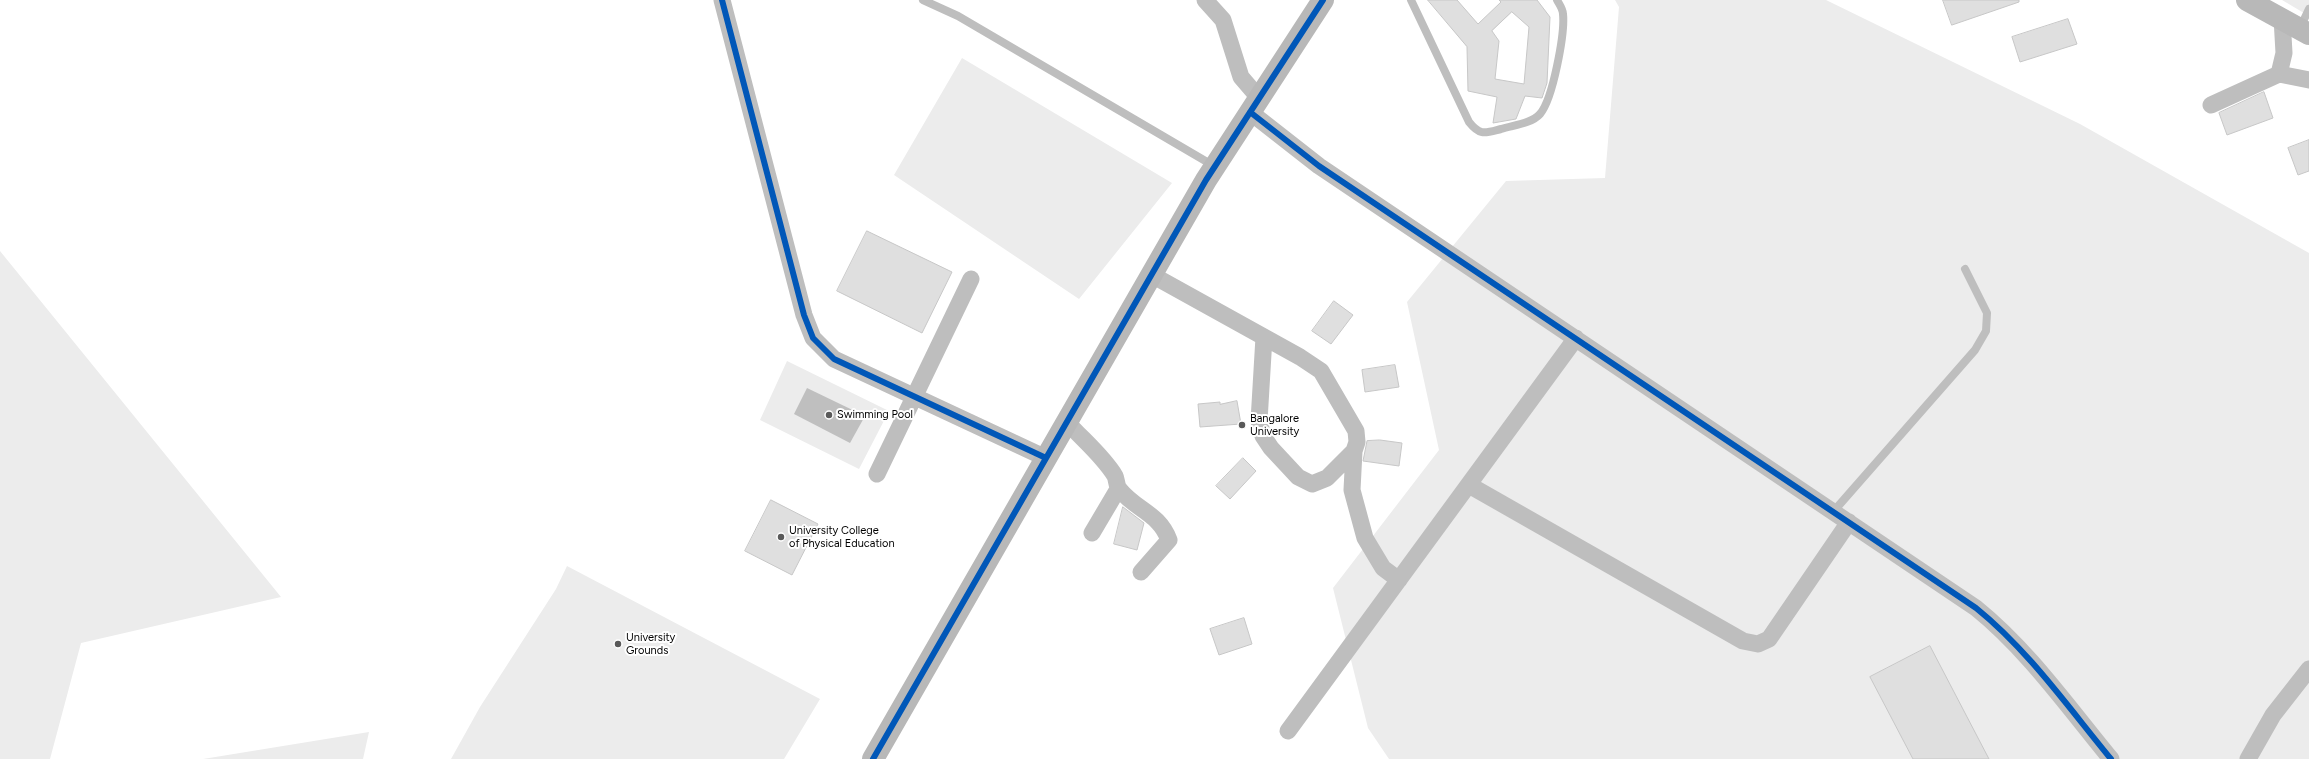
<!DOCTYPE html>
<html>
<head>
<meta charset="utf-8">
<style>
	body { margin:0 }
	canvas { display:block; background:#fff }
</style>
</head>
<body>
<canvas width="2309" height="759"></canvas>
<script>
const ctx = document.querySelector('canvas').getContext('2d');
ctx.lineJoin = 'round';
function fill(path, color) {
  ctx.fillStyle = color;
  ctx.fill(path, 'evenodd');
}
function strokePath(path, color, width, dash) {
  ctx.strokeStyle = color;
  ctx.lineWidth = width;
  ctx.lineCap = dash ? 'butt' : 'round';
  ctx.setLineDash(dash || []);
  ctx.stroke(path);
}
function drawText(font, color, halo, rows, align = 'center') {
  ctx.font = font + ' Figtree,sans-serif';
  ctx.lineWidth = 4;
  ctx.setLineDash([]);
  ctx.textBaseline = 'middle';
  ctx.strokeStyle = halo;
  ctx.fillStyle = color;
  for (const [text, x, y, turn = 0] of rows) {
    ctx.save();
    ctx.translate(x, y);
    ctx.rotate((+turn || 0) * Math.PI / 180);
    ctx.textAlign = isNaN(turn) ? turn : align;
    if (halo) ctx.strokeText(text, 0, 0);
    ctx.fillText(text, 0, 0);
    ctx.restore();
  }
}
const green = new Path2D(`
	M1615,0H1826L2080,124L2309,253V759H1389L1368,728L1333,588L1439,450L1407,302L1506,181L1605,178L1619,7Z
	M2282,0H2309V16Z
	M962,58L1172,183L1079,299L894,175Z
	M0,251L281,597L81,643L50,759H0Z
	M787,361L889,411L859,469L760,420Z
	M567,566L820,699L784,759H451L480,707L556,589Z
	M369,732L363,759H203Z`);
const water = new Path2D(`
	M807,388L865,416L850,443L794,414Z`);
const building = new Path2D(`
	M1428,0H1457L1478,24L1501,2L1499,0H1537L1550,17L1547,83L1542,98L1525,96L1516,119L1493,123L1497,97L1468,91L1467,47ZM1512,12L1529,27L1524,84L1495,79L1499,41L1492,31Z
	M1943,0H2019V2L1952,25Z
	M2068,19L2077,44L2020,62L2012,37Z
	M2264,92L2273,118L2227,135L2219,113Z
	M2309,140V171L2298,175L2288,148Z
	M867,231L952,272L922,333L837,291Z
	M1334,301L1353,315L1331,344L1312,331Z
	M1395,365L1399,387L1365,392L1362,370Z
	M1237,401L1241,424L1200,427L1198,404L1220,402V404Z
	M1380,440L1402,443L1399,466L1363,461L1367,441Z
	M1243,458L1256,471L1230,499L1216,486Z
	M771,500L818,524L792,575L745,551Z
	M1123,507L1144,523L1137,550L1114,544Z
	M1244,618L1252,644L1219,655L1210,629Z
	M1930,646L1989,759H1913L1870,677Z`);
const lane = new Path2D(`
	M923,0L958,16L1214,166
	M1411,0L1469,122C1480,136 1485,133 1501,129C1513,125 1531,124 1540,114C1553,99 1565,33 1563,14C1563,9 1559,4 1557,0
	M2300,28L2309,9
	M1833,512L1975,350L1986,331L1987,313L1965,269`);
const street = new Path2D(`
	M722,0L804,315L813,338L834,359L1046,458
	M1205,0L1223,20L1241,77L1259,98
	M2279,74L2284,53L2282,18
	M2211,105L2279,74L2309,80
	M1250,112L1319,166L1976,608C2028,650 2068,707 2111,759
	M1152,275L1300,357L1321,371L1356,431L1357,442L1354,451L1327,478L1312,484L1298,477L1271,448L1263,436L1259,421L1264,337
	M1067,422C1082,439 1103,456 1115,476C1117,480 1116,486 1120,490C1136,510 1159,513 1169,540L1141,572
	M1354,451L1352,490L1365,538L1383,568L1399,580
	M877,474L971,279
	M1469,485L1743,641L1758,644L1769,639L1849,522
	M1092,533L1118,489
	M1288,731L1576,338
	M2248,759L2273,715L2309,669`);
const secondary = new Path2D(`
	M2247,0L2309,34
	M873,759L1206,180L1323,0`);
const cycleway = new Path2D(`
	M722,0L804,315L813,338L834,359L1046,458
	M1250,112L1319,166L1976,608C2028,650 2068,707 2111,759
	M873,759L1206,180L1323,0`);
const markers = [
	[829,415,4,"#595959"],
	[1242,425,4,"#595959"],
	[781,537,4,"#595959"],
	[618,644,4,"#595959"]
];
const poiNames = [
	["Swimming Pool",837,415],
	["Bangalore",1250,419],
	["University",1250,432],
	["University College",789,531],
	["of Physical Education",789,544],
	["University",626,638],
	["Grounds",626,651]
];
fill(green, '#ececec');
fill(water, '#bfbfbf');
fill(building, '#dfdfdf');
strokePath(building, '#c7c7c7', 1);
strokePath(lane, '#bebebe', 8);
strokePath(street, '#bebebe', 17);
strokePath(secondary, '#b8b8b8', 22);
strokePath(cycleway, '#0057b8', 6);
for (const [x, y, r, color] of markers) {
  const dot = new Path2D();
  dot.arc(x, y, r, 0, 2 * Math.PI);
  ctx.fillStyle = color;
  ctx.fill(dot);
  strokePath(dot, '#fff', 1.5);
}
drawText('11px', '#000', '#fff', poiNames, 'left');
</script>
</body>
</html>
